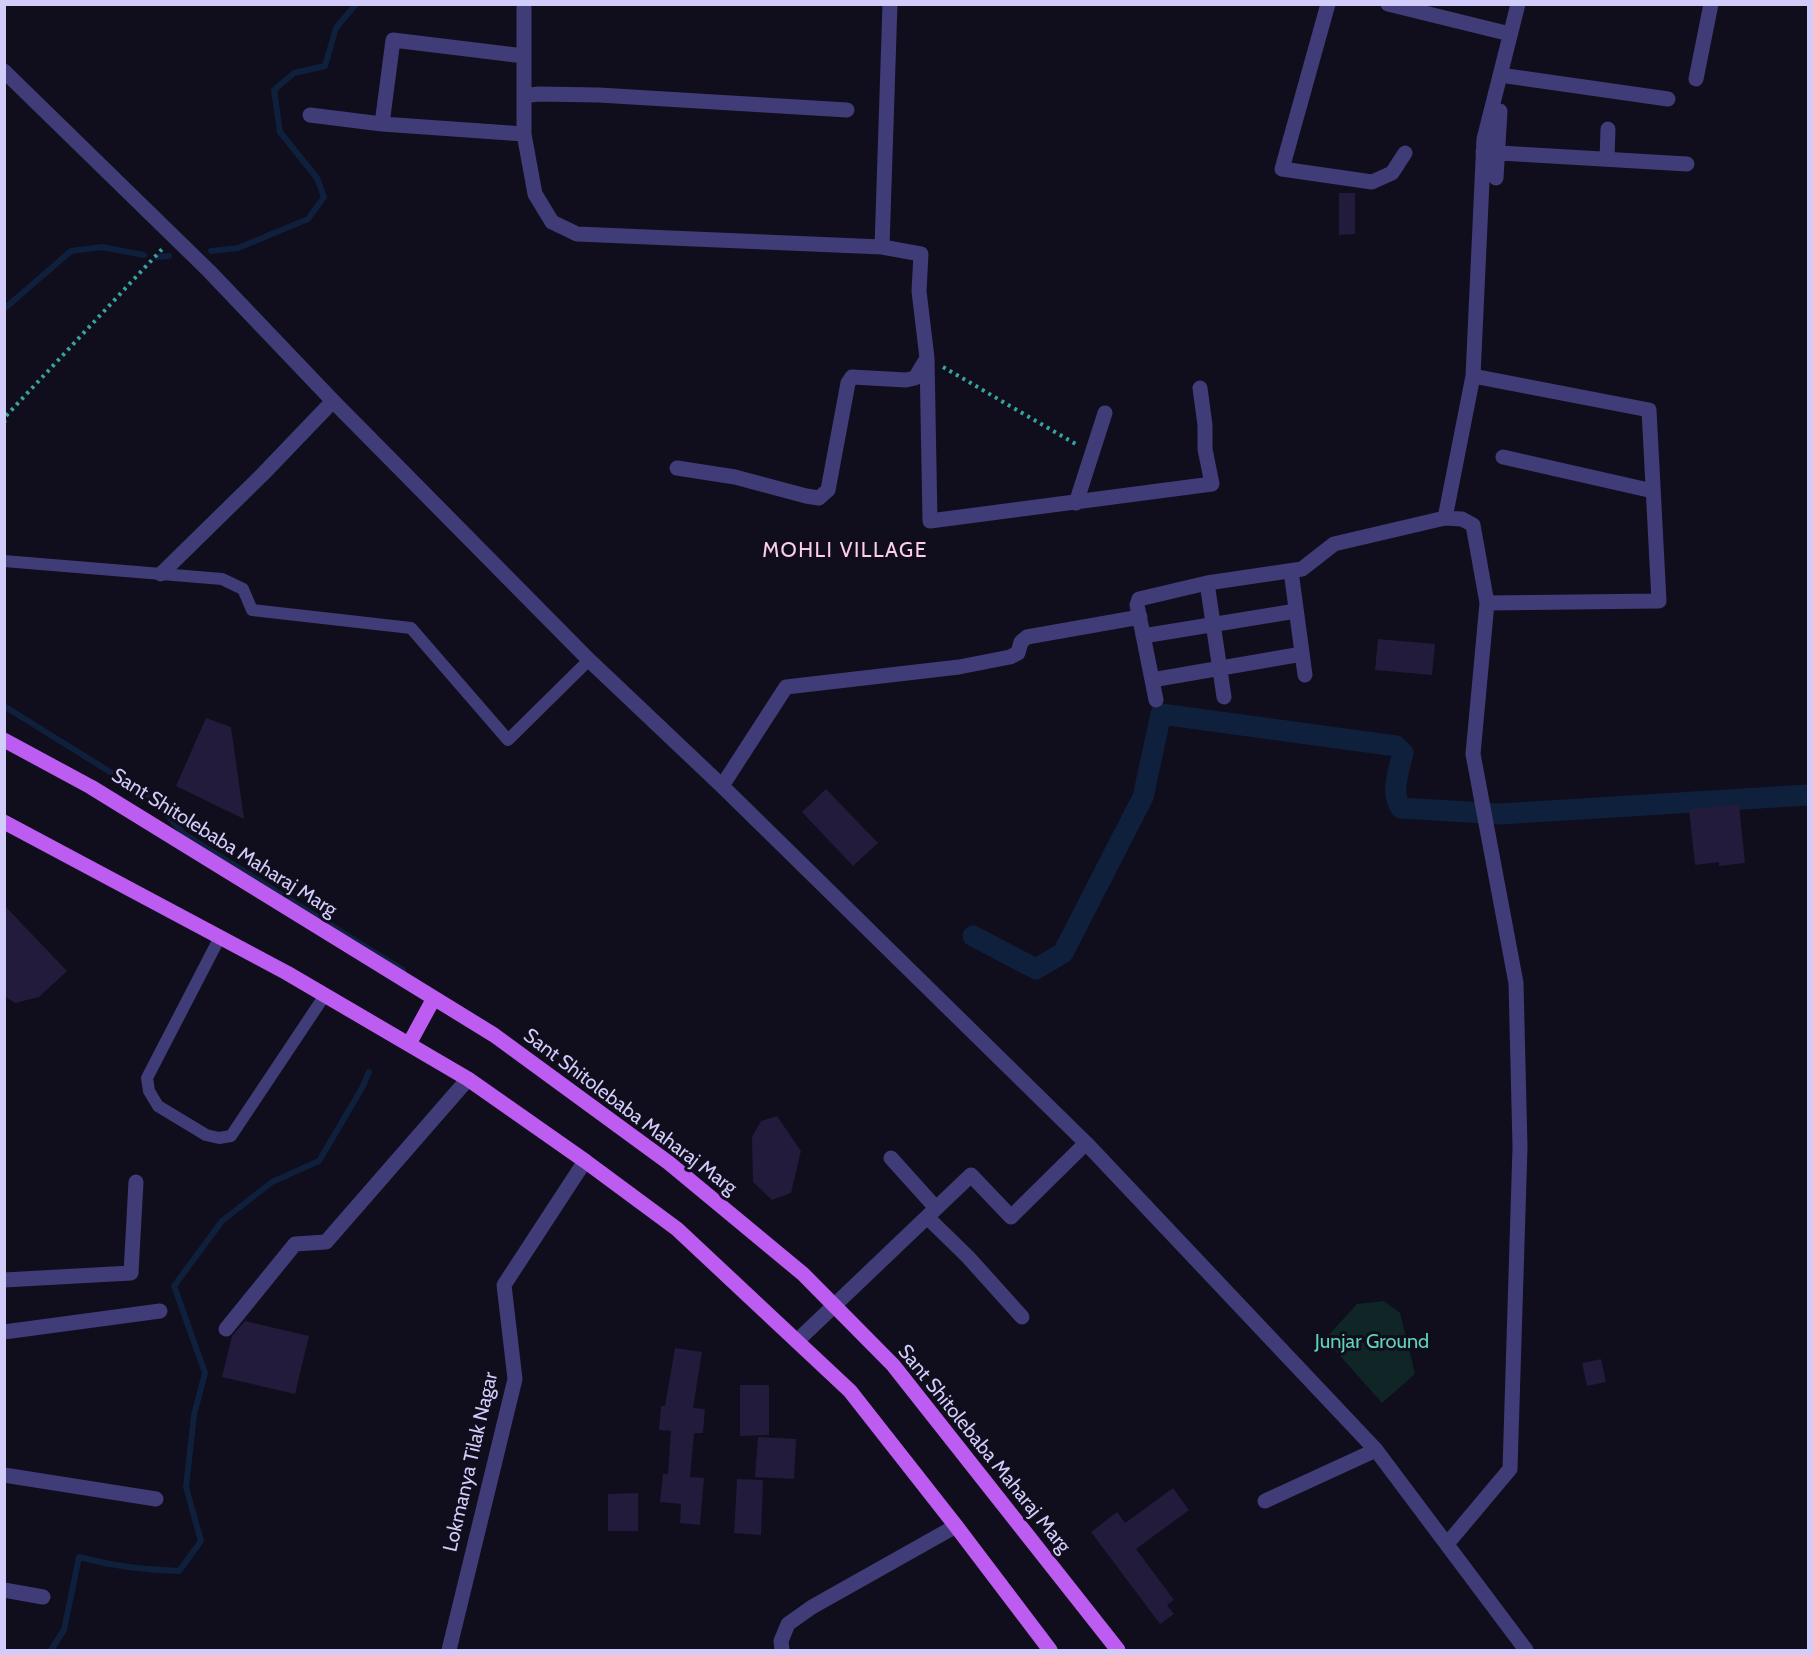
<!DOCTYPE html>
<html>
<head>
<meta charset="utf-8">
<style>
	body { margin:0 }
	#map { position:relative; width:1813px; height:1655px; overflow:hidden; background:#100d1c; font-family:Cabin,sans-serif }
	canvas { display:block }
	.frame { position:absolute; inset:0; border:6px solid #d2ccfb; pointer-events:none }
</style>
</head>
<body>
<div id="map">
<canvas width="1813" height="1655"></canvas>
<div class="frame"></div>
</div>
<script>
const ctx = document.querySelector('canvas').getContext('2d');
ctx.lineJoin = 'round';
function fill(path, color) {
  ctx.fillStyle = color;
  ctx.fill(path, 'evenodd');
}
function strokePath(path, color, width, dash) {
  ctx.strokeStyle = color;
  ctx.lineWidth = width;
  ctx.lineCap = dash ? 'butt' : 'round';
  ctx.setLineDash(dash || []);
  ctx.stroke(path);
}
function drawText(font, color, halo, rows, align = 'center') {
  ctx.font = font + ' Cabin,sans-serif';
  ctx.lineWidth = 6;
  ctx.setLineDash([]);
  ctx.textBaseline = 'middle';
  ctx.strokeStyle = halo;
  ctx.fillStyle = color;
  for (const [text, x, y, turn = 0] of rows) {
    ctx.save();
    ctx.translate(x, y);
    ctx.rotate((+turn || 0) * Math.PI / 180);
    ctx.textAlign = isNaN(turn) ? turn : align;
    if (halo) ctx.strokeText(text, 0, 0);
    ctx.fillText(text, 0, 0);
    ctx.restore();
  }
}
const green = new Path2D(`
	M1384,1301L1400,1313L1415,1374L1382,1403L1325,1339L1357,1304Z`);
const stream = new Path2D(`
	M211,251L238,248L308,219L324,197L317,178L280,132L274,90L294,73L325,66L336,28L356,4
	M157,257L169,256
	M4,309L71,251L102,247L144,255
	M4,706L152,798L184,834L403,970
	M51,1650L64,1630L79,1557C112,1566 144,1570 179,1571L201,1541L186,1487L194,1415L205,1373L174,1286L222,1221L272,1182L319,1161L362,1088L369,1072`);
const canal = new Path2D(`
	M973,936L1036,969L1063,953L1143,797L1161,714L1396,746L1403,753C1399,770 1390,793 1401,808L1500,814L1808,795`);
const building = new Path2D(`
	M1339,193H1355V234L1339,235Z
	M1378,639L1435,644L1432,675L1375,670Z
	M206,718L231,727L244,819L176,786Z
	M826,789L878,843L853,866L802,812Z
	M1739,804L1745,863L1719,866V862L1695,865L1689,809Z
	M4,905L67,971L39,997L15,1003L4,996Z
	M777,1116L801,1151L791,1193L772,1200L753,1182L752,1137L761,1121Z
	M245,1321L309,1336L295,1394L222,1377L232,1336Z
	M675,1348L702,1352L693,1408L705,1409L703,1433H694L690,1477L704,1478L700,1525L680,1523L681,1504L660,1502L663,1474H668L671,1431L659,1430L661,1406H665Z
	M1601,1359L1606,1382L1587,1386L1582,1363Z
	M740,1385H769V1435L740,1436Z
	M758,1437L796,1439L794,1479L755,1477Z
	M737,1479L763,1480L761,1535L734,1533Z
	M1173,1488L1189,1510L1136,1549L1174,1600L1167,1605L1174,1614L1160,1624L1091,1532L1117,1512L1125,1523Z
	M638,1493V1531H608V1494Z`);
const path = new Path2D(`
	M943,367L1079,446
	M4,423L6,416L164,247`);
const lane = new Path2D(`
	M4,561L222,579L243,589L252,610L411,628L508,740L589,660
	M220,937L147,1078L149,1091L158,1106L206,1135L219,1138L231,1136L325,995`);
const street = new Path2D(`
	M1328,4L1282,169L1372,182L1392,173L1405,153
	M1388,4L1510,34
	M524,56V4
	M4,71L209,271L333,401L589,660L722,786L1086,1143L1376,1450L1526,1650
	M1500,75L1668,99
	M1696,79L1711,4
	M524,96L538,94L599,95L847,110
	M310,115L382,124L524,134L535,194L552,222L577,234L882,247L921,254L919,291L927,358L930,521L1212,484L1205,449V425L1200,388
	M382,124L393,40L524,56V134
	M1483,152L1687,164
	M1607,159L1608,129
	M1496,178L1500,111
	M882,247L890,4
	M1473,376L1649,410L1659,601L1487,603
	M1503,457L1653,491
	M677,468L735,477L806,496L819,498L828,490L848,383L852,377L906,380L915,378L927,358
	M1076,503L1105,413
	M1291,571L1305,675
	M161,574L263,474L333,401
	M1207,583L1224,697
	M1143,636L1296,611
	M1152,680L1302,654
	M1156,700L1137,605L1139,599L1207,583L1302,569L1334,544L1445,518
	M722,786L786,687L959,667L1010,657L1018,653L1021,642L1027,637L1140,617
	M891,1158L936,1208
	M927,1217L968,1257L1022,1317
	M4,1280L131,1273L136,1182
	M226,1329L295,1244L326,1242L468,1079
	M4,1332L160,1311
	M797,1341L971,1175L1011,1217L1086,1143
	M4,1475L156,1499
	M1265,1501L1376,1450
	M1447,1544L1510,1469L1520,1147L1516,983L1473,754L1487,603L1473,525L1462,519L1445,518L1473,376L1484,139L1518,4
	M4,1590L43,1597
	M449,1650L515,1379L504,1285L585,1161
	M782,1650L781,1641L788,1624L812,1607L956,1526`);
const primary = new Path2D(`
	M4,740L91,787L494,1035L669,1163L803,1274L893,1365L1118,1650
	M4,822L287,973L468,1079L585,1161L677,1229L850,1391L956,1526L1050,1650
	M409,1044L434,998`);
const streetNames = [
	["Sant Shitolebaba Maharaj Marg",224,843,32],
	["Sant Shitolebaba Maharaj Marg",630,1112,37],
	["Sant Shitolebaba Maharaj Marg",984,1449,51],
	["Lokmanya Tilak Nagar",471,1462,-77]
];
const parkNames = [
	["Junjar Ground",1372,1342]
];
const neighbourhoodNames = [
	["MOHLI VILLAGE",845,551]
];
fill(green, '#102525');
strokePath(stream, '#0f203d', 6);
strokePath(canal, '#0f203d', 21);
fill(building, '#221b3b');
strokePath(path, '#37a49f', 4, [3, 4.5]);
strokePath(lane, '#3f3c77', 12);
strokePath(street, '#3f3c77', 15);
strokePath(primary, '#bc5cf1', 15);
drawText('20px', '#d2ccfb', '#100d1c', streetNames);
drawText('20px', '#5fd3b8', '#100d1c', parkNames);
ctx.letterSpacing = '1.5px';
drawText('21px', '#fbceea', '#100d1c', neighbourhoodNames);
ctx.letterSpacing = '0px';
</script>
</body>
</html>
